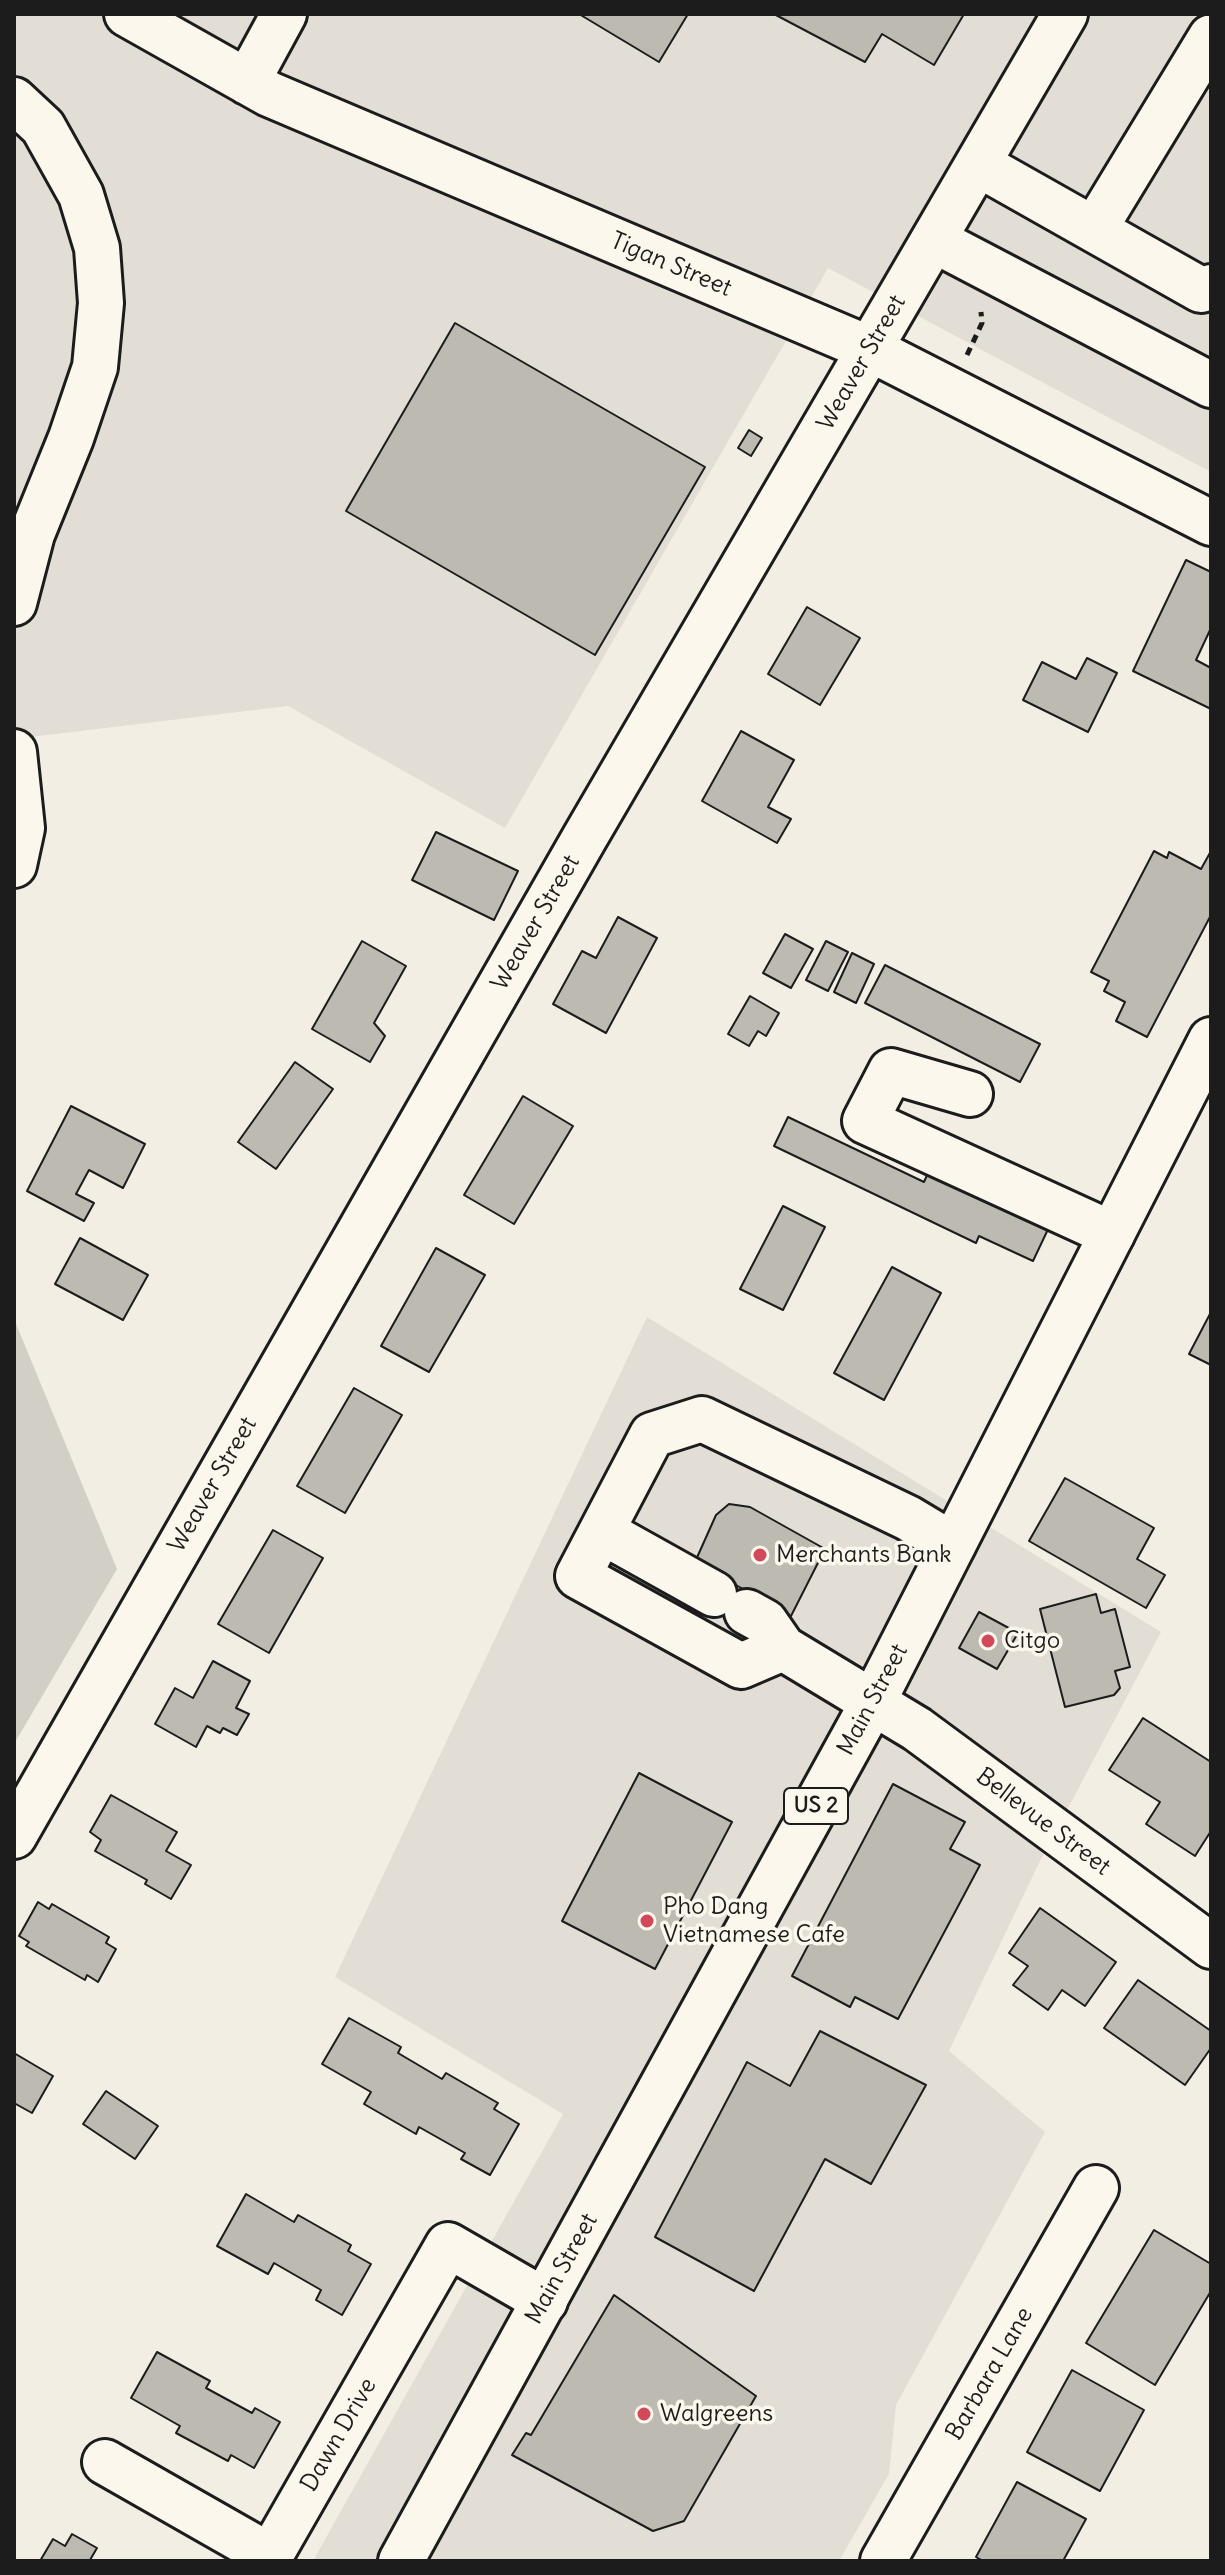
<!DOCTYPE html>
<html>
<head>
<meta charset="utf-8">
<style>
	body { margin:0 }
	#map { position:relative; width:1225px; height:2575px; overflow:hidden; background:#f2eee4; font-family:Delius,sans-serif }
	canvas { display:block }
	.frame { position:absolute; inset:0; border:16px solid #1c1c1c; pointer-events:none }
</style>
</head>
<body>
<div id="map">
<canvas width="1225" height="2575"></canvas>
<div class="frame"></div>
</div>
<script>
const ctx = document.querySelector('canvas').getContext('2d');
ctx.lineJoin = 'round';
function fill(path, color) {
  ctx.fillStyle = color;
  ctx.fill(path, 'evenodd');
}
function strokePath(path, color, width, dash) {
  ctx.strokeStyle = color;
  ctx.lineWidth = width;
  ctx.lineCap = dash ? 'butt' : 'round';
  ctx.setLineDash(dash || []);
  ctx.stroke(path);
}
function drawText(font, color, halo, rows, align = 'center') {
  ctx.font = font + ' Delius,sans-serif';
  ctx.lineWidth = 7;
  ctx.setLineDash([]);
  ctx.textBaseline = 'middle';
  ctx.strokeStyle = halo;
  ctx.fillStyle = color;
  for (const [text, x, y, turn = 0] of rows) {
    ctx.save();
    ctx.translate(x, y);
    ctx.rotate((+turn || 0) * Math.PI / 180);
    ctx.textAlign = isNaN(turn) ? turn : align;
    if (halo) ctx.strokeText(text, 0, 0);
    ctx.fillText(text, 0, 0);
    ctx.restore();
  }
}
const built = new Path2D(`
	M14,14H1211V472L828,268L505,828L288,706L14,739Z
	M647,1317L1161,1632L1037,1867L949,2051L1045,2132L896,2405L889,2474L839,2561H313L563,2114L335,1977Z`);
const green = new Path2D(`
	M14,1319L117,1569L14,1744Z`);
const building = new Path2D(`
	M579,14H688L659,62Z
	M774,14H964L934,65L882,34L865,62Z
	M455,323L705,467L595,655L346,511Z
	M749,430L762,438L751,456L738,448Z
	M1186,560L1211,572V628L1196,660L1211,668V709L1133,671Z
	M807,607L860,638L820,705L768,674Z
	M1087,658L1117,673L1088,732L1023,700L1042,662L1076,679Z
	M741,731L794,760L768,807L791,819L777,843L702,801Z
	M436,832L518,871L494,920L412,880Z
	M1154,851L1167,858L1169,852L1201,869L1211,851V915L1147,1037L1116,1021L1125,1002L1104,991L1109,981L1091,972Z
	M618,917L657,938L606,1033L553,1004L582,951L596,958Z
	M785,934L813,949L791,988L763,973Z
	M362,941L406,966L374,1023L385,1036L370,1062L312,1029Z
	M826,941L848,952L828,991L806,980Z
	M852,953L874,964L856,1003L834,992Z
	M885,965L1040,1044L1020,1082L865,1003Z
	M750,996L779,1013L766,1036L758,1031L749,1046L728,1034Z
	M295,1062L333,1089L276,1169L238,1142Z
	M523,1096L573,1126L514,1224L464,1195Z
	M71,1106L145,1144L123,1188L89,1170L76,1194L94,1203L84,1221L27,1191Z
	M788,1117L924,1182L931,1166L1051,1223L1033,1261L979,1236L976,1243L774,1146Z
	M783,1206L825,1227L783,1310L740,1289Z
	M80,1238L148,1275L123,1320L55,1284Z
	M436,1248L485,1275L429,1372L381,1346Z
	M892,1267L941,1293L884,1400L834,1373Z
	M1211,1312V1365L1189,1354Z
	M354,1388L402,1415L345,1513L297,1486Z
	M1065,1478L1154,1528L1137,1559L1165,1575L1146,1608L1029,1541Z
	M729,1504L750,1507L825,1549L791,1616L695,1562L716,1515Z
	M273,1530L323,1558L269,1653L218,1624Z
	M1096,1594L1101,1613L1115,1609L1130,1667L1115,1671L1120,1688L1114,1695L1065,1707L1040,1609Z
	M979,1612L1018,1633L997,1669L959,1648Z
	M213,1661L250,1681L236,1708L249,1714L237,1735L223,1728L220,1733L207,1726L196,1747L155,1724L175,1688L193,1698Z
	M1143,1718L1211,1762V1831L1195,1856L1146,1824L1160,1802L1109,1770Z
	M639,1773L732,1822L655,1969L562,1921Z
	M893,1784L965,1822L950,1849L980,1865L898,2019L855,1997L850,2007L792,1976Z
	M111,1795L177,1832L166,1851L191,1865L171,1899L145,1884L147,1880L95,1851L101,1840L90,1832Z
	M38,1902L49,1909L52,1904L109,1937L106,1943L116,1949L98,1982L87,1975L85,1980L26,1946L29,1942L19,1936Z
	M1040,1908L1116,1962L1085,2006L1062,1990L1048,2010L1013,1985L1028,1966L1009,1953Z
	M1138,1980L1211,2031V2048L1185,2085L1104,2028Z
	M349,2018L401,2047L398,2053L442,2079L446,2073L498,2103L494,2109L519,2124L490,2175L461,2159L465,2153L419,2127L416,2134L364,2104L371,2092L322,2064Z
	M820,2031L926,2085L871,2184L825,2159L754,2291L655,2237L747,2062L790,2086Z
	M14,2053L53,2076L32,2113L14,2103Z
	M106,2091L158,2126L135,2159L83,2124Z
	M246,2194L294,2222L298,2215L351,2245L348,2251L371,2264L342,2315L316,2300L321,2290L274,2263L268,2274L217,2246Z
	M1154,2230L1211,2264V2291L1155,2385L1086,2343Z
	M614,2295L756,2396L684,2521L653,2531L512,2455L526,2433L531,2435Z
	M157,2352L210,2381L206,2388L252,2413L255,2408L280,2422L254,2468L231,2455L228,2461L176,2433L180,2426L131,2398Z
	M1072,2370L1144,2410L1100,2491L1027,2452Z
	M1017,2482L1086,2519L1063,2561H983L976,2557Z
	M72,2534L97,2548L90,2560L92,2561H40L53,2539L65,2546Z`);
const path = new Path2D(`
	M967,355L982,323L981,312`);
const minor = new Path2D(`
	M127,14L269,94L870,349L1211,523
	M247,82L284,14
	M14,100L43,127L81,195L97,248L101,303L95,367L71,438L32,534L14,603
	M978,164L1201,290L1211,287
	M1095,228L1211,37
	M934,240L1211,385
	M14,752L22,828L14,865
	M970,1094L891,1071L865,1121L1112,1234
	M603,1532L714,1594
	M953,1545L908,1518L702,1419L652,1435L578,1576L741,1666L783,1648L917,1729L1211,1946
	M747,1612L765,1622L783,1648
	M14,1836L585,837L1065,14
	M105,2462L270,2556L448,2245L545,2301
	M883,2561L1096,2188`);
const major = new Path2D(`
	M401,2561L873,1702L1211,1040`);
const markers = [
	[760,1555,8,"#d1495b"],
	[988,1641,8,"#d1495b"],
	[647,1921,8,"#d1495b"],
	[644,2414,8,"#d1495b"]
];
const shields = [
	[816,1806,64]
];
const shieldNames = [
	["US 2",816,1806]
];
const streetNames = [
	["Tigan Street",671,265,23],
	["Weaver Street",862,363,-60],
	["Weaver Street",536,923,-60],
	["Weaver Street",213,1485,-60],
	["Main Street",873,1700,-62],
	["Bellevue Street",1043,1822,37],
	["Main Street",562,2269,-61],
	["Barbara Lane",990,2374,-60],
	["Dawn Drive",339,2435,-60]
];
const poiNames = [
	["Merchants Bank",776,1555],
	["Citgo",1004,1641],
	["Pho Dang",663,1907],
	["Vietnamese Cafe",663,1935],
	["Walgreens",660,2414]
];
fill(built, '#e2ded5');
fill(green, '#d2cfc6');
fill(building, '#bdbab1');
strokePath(building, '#1c1c1c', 2);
strokePath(minor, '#1c1c1c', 50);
strokePath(major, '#1c1c1c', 50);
strokePath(path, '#1c1c1c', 5, [8, 6]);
strokePath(minor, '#fbf7ec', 44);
strokePath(major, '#fbf7ec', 44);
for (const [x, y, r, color] of markers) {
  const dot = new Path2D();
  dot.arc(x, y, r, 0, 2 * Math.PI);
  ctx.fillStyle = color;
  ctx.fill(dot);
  strokePath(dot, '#fbf7ec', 3);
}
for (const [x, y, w] of shields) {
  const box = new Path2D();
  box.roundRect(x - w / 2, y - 18, w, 36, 6);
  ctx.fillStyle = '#fbf7ec';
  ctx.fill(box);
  strokePath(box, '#1c1c1c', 2);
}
drawText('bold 22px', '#1c1c1c', null, shieldNames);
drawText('24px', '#1c1c1c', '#fbf7ec', streetNames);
drawText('24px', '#1c1c1c', '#fbf7ec', poiNames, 'left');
</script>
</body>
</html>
